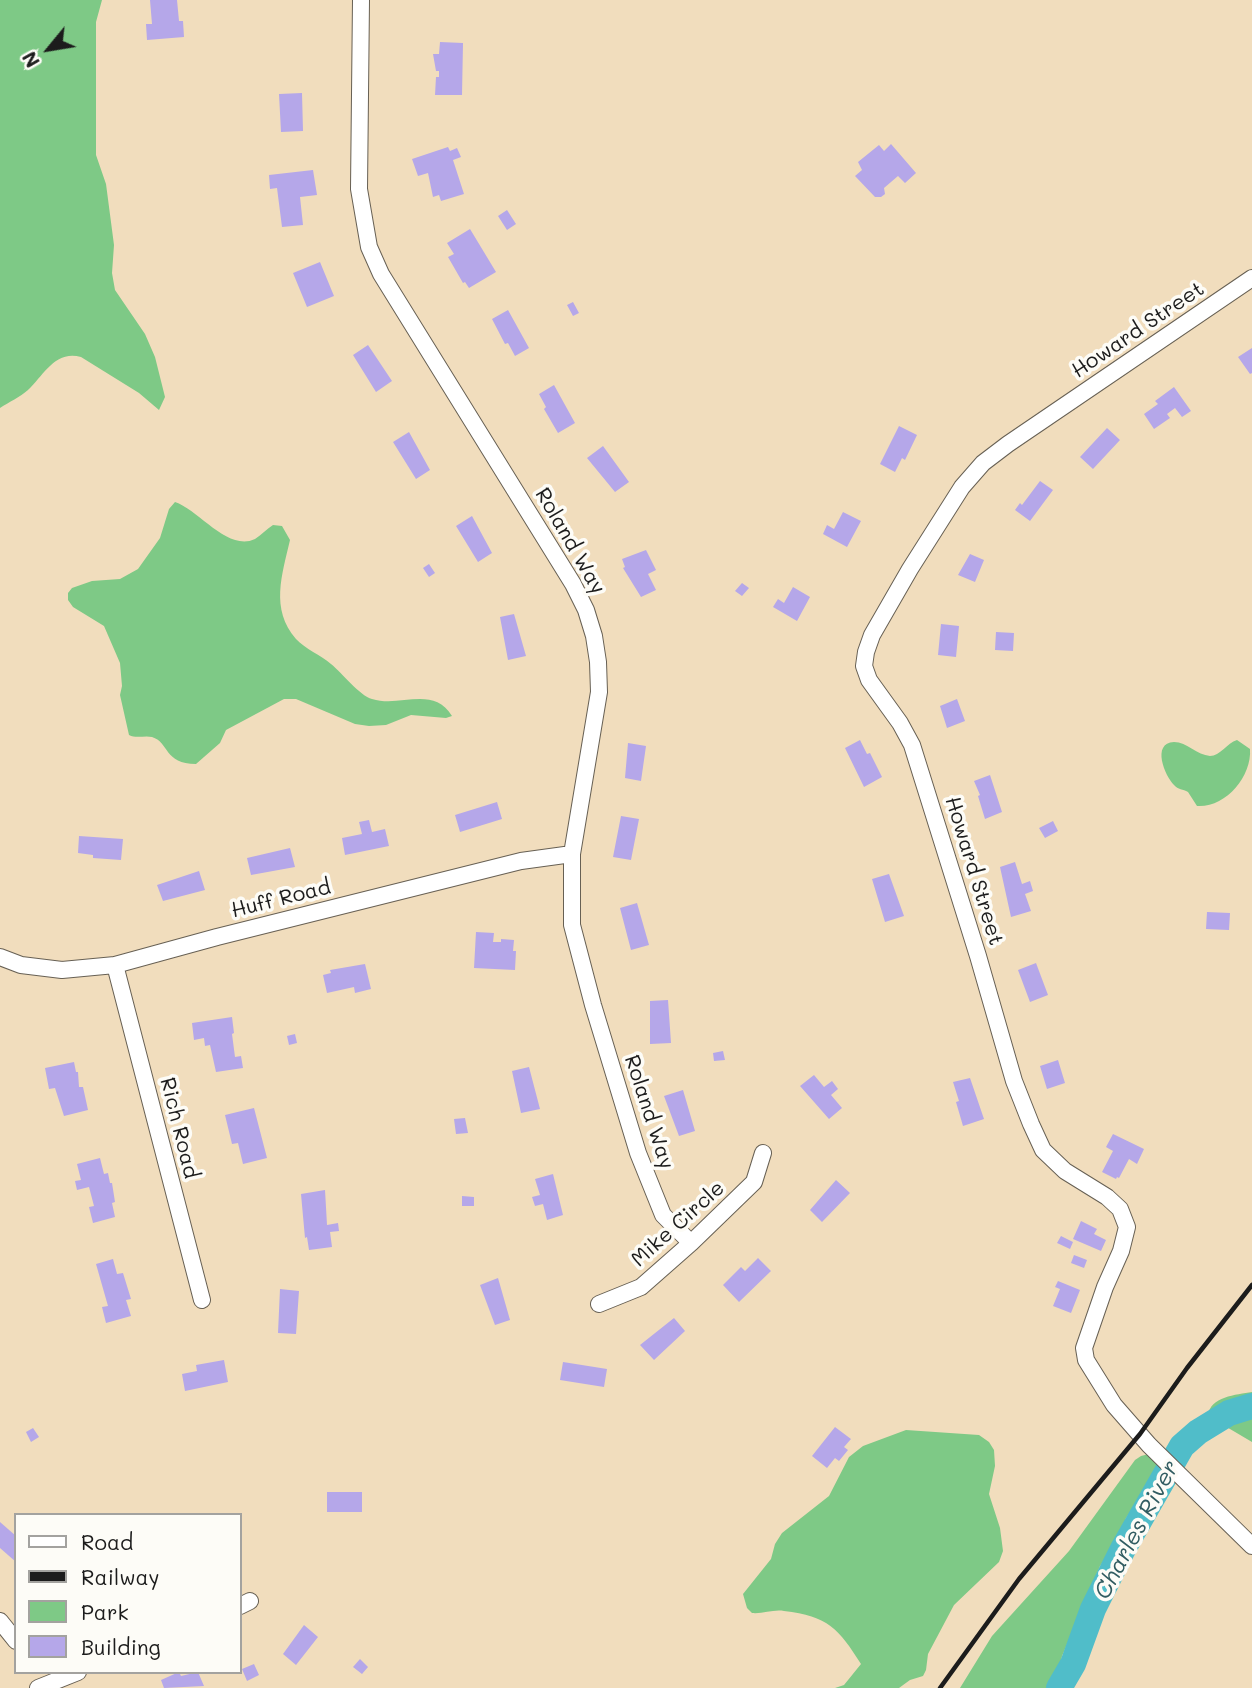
<!DOCTYPE html>
<html>
<head>
<meta charset="utf-8">
<style>
	body { margin:0 }
	#map { position:relative; width:1252px; height:1688px; overflow:hidden; background:#f1ddbd; font-family:Mali,sans-serif }
	canvas { display:block }
	.legend { position:absolute; left:14px; top:1513px; width:228px; height:161px; box-sizing:border-box; background:#fdfcf7; border:2px solid #a3a29f; margin:0; padding:9px 12px; list-style:none; font-size:21px; color:#1c1c1c }
	.legend li { display:flex; align-items:center; gap:14px; height:35px }
	.legend b { width:35px; border:2px solid #a3a29f }
	.north { position:absolute; left:14px; top:14px; width:70px; height:70px; -webkit-text-stroke:5px #fdfcf7; paint-order:stroke; rotate:240deg; font-size:19px; font-weight:700; line-height:28px; text-align:center; color:#1c1c1c }
	.north::after { content:''; display:block; margin:auto; width:24px; height:32px; background:#1c1c1c; clip-path:polygon(50% 0,100% 100%,50% 72%,0 100%) }
</style>
</head>
<body>
<div id="map">
<canvas width="1252" height="1688"></canvas>
<ul class="legend">
<li><b style="height:9px;background:#fff"></b>Road</li>
<li><b style="height:9px;background:#1c1c1c"></b>Railway</li>
<li><b style="height:19px;background:#7ec986"></b>Park</li>
<li><b style="height:19px;background:#b5a7e9"></b>Building</li>
</ul>
<div class="north">N</div>
</div>
<script>
const ctx = document.querySelector('canvas').getContext('2d');
ctx.lineJoin = 'round';
function fill(path, color) {
  ctx.fillStyle = color;
  ctx.fill(path, 'evenodd');
}
function strokePath(path, color, width, dash) {
  ctx.strokeStyle = color;
  ctx.lineWidth = width;
  ctx.lineCap = dash ? 'butt' : 'round';
  ctx.setLineDash(dash || []);
  ctx.stroke(path);
}
function drawText(font, color, halo, rows, align = 'center') {
  ctx.font = font + ' Mali,sans-serif';
  ctx.lineWidth = 7;
  ctx.setLineDash([]);
  ctx.textBaseline = 'middle';
  ctx.strokeStyle = halo;
  ctx.fillStyle = color;
  for (const [text, x, y, turn = 0] of rows) {
    ctx.save();
    ctx.translate(x, y);
    ctx.rotate((+turn || 0) * Math.PI / 180);
    ctx.textAlign = isNaN(turn) ? turn : align;
    if (halo) ctx.strokeText(text, 0, 0);
    ctx.fillText(text, 0, 0);
    ctx.restore();
  }
}
const green = new Path2D(`
	M0,0H102L96,22V155L106,184L114,245L112,273L115,290L145,334L155,357L165,397L159,410L139,393L81,357C55,350 44,375 28,390C20,397 9,402 0,408Z
	M175,502C199,510 228,552 255,539C261,535 267,529 273,525L282,526L290,540C282,575 270,609 296,639C305,649 321,655 331,664C342,673 360,696 372,699C400,708 433,685 452,716L446,718L411,715L386,725L369,726L355,724L296,699H284L226,730L220,743L196,764C164,764 169,742 152,737C144,735 137,739 129,735L120,695L122,686L120,663L104,626L73,607L68,600V593L72,588L92,581L120,579L138,569L160,538L169,509Z
	M1237,740L1250,749C1252,777 1225,808 1197,806L1188,792C1183,789 1178,790 1174,785C1165,776 1151,743 1174,742C1187,742 1197,755 1210,756C1220,756 1227,743 1237,740Z
	M1252,1392V1442L1208,1416C1210,1396 1236,1395 1252,1392Z
	M906,1430L979,1435L989,1442L994,1450L995,1466L989,1494L1000,1528L1003,1551L999,1562L954,1605L928,1654L926,1670L923,1676L910,1680L899,1688H835L844,1685L861,1664C839,1629 828,1616 784,1611C774,1609 763,1614 752,1613L747,1608L743,1594L771,1559L775,1544L782,1533L829,1496L849,1457L863,1446Z
	M1149,1454L1159,1463L1152,1481L1126,1518L1118,1540L1100,1566L1062,1656L1056,1688H960L992,1636L1069,1551L1135,1460L1141,1456Z`);
const river = new Path2D(`
	M1059,1688L1073,1664L1093,1609L1123,1549L1182,1446L1198,1432L1229,1413L1252,1406`);
const building = new Path2D(`
	M150,0H177L179,21H183L184,37L147,40L146,24H152Z
	M440,42L463,43L462,95H435L436,77H439V71H436L433,54H439Z
	M302,93L303,131L281,132L279,94Z
	M891,144L916,173L905,183L898,176L884,188L885,194L881,197H875L855,176L862,170L858,162L879,145L884,151Z
	M448,147L450,151L457,148L461,157L453,160L464,194L441,201L439,195L433,197L428,173L418,176L412,159Z
	M313,170L317,195L300,197L303,225L282,227L277,188L270,189L269,175Z
	M507,210L516,224L507,230L498,216Z
	M470,229L496,272L469,288L465,282L463,283L448,257L454,254L447,243Z
	M320,262L334,296L307,307L293,273Z
	M573,302L579,313L573,316L567,305Z
	M508,310L529,348L515,356L508,343L505,344L492,319Z
	M368,345L392,381L376,392L353,355Z
	M1252,348V373L1250,374L1238,357Z
	M554,385L575,423L558,433L544,409L546,407L539,394Z
	M1174,387L1191,411L1182,417L1175,408L1167,414L1170,418L1154,429L1144,414L1158,404L1155,401Z
	M899,426L917,435L905,460L902,458L895,472L880,464Z
	M1107,428L1120,440L1093,469L1080,457Z
	M409,432L430,470L416,479L393,442Z
	M603,446L629,482L615,492L587,458Z
	M1040,481L1053,490L1030,521L1015,510L1020,503L1022,505Z
	M843,512L861,521L847,547L823,534L827,525L834,529Z
	M472,516L492,553L478,562L456,526Z
	M646,550L656,570L648,574L656,590L641,597L623,568L625,567L622,559Z
	M970,554L984,560L975,582L958,575Z
	M429,564L435,573L429,577L423,568Z
	M742,583L749,588L742,596L735,591Z
	M793,587L810,597L797,621L773,607L778,599L784,603Z
	M514,614L526,656L508,660L500,617Z
	M941,624L959,626L956,657L938,655Z
	M996,632L1014,633L1013,651L995,650Z
	M957,699L965,721L947,728L940,706Z
	M860,740L867,754L870,753L882,777L864,787L845,748Z
	M628,743L646,746L641,781L625,778Z
	M990,775L1002,812L985,819L978,796L980,795L974,781Z
	M497,802L502,819L460,832L455,815Z
	M621,816L639,819L631,860L613,857Z
	M369,820L372,832L385,829L389,846L345,855L342,838L362,834L359,822Z
	M1053,821L1058,831L1045,838L1039,828Z
	M79,836L123,839L121,860L93,858V855L78,853Z
	M290,848L295,867L251,875L247,858Z
	M1015,862L1022,884L1030,881L1033,891L1025,894L1031,911L1011,917L1000,867Z
	M199,871L205,890L163,901L157,885Z
	M889,874L904,916L885,922L872,879Z
	M637,903L649,945L631,950L620,908Z
	M1207,912L1230,913L1229,930L1206,929Z
	M476,932L494,933L493,942H501V939L514,940L513,951H516L515,970L474,968Z
	M1036,963L1048,995L1030,1002L1018,970Z
	M365,964L371,989L355,993L354,987L327,993L323,975L331,973L330,970Z
	M668,1000L671,1043L650,1044V1001Z
	M232,1017L234,1033L232,1034L235,1057L241,1056L243,1068L216,1072L210,1045L205,1046L204,1038L194,1040L192,1023Z
	M295,1034L297,1043L289,1045L287,1036Z
	M723,1051L725,1060L714,1061L713,1053Z
	M1058,1060L1065,1083L1047,1089L1040,1066Z
	M74,1062L76,1072H78L79,1087H83L88,1110L64,1116L55,1088L49,1089L45,1068Z
	M529,1067L540,1109L521,1113L512,1071Z
	M814,1075L824,1087L832,1081L838,1089L831,1095L842,1108L829,1119L800,1086Z
	M970,1078L984,1119L963,1126L956,1102L959,1101L953,1082Z
	M683,1090L695,1131L679,1136L664,1096Z
	M254,1108L267,1158L243,1164L238,1143L232,1144L225,1115Z
	M465,1118L468,1133L456,1134L454,1119Z
	M1113,1134L1144,1149L1137,1164L1129,1159L1119,1178L1117,1177L1116,1179L1102,1172L1113,1151L1106,1147Z
	M100,1158L104,1174L108,1173L110,1183H112L115,1202L112,1203L115,1217L93,1223L89,1207L94,1206L89,1187L77,1190L75,1181L81,1180L77,1164Z
	M553,1174L563,1215L547,1220L543,1204L535,1206L532,1197L540,1195L535,1179Z
	M836,1180L850,1193L822,1222L810,1210Z
	M325,1190L327,1225L338,1223L339,1231L330,1232L332,1247L309,1250L307,1237L305,1238L301,1194Z
	M462,1196L474,1197V1206H462Z
	M1081,1221L1097,1229L1094,1234L1106,1240L1101,1251L1073,1239Z
	M1061,1236L1073,1242L1070,1249L1057,1243Z
	M1074,1255L1087,1260L1084,1268L1071,1263Z
	M758,1258L771,1271L739,1302L723,1285L741,1267L745,1271Z
	M113,1259L117,1274L123,1273L131,1299L126,1300L131,1316L106,1323L102,1307L108,1306L96,1264Z
	M498,1278L510,1320L495,1325L480,1285Z
	M1058,1281L1080,1290L1071,1313L1053,1306L1060,1289L1055,1287Z
	M280,1289L299,1291L296,1334L278,1333Z
	M674,1318L685,1331L654,1360L640,1345Z
	M224,1360L228,1382L185,1391L182,1374L197,1371L196,1365Z
	M563,1362L607,1369L604,1387L560,1380Z
	M835,1427L851,1439L844,1447L848,1450L839,1461L835,1458L827,1468L812,1456Z
	M33,1428L39,1437L31,1442L26,1432Z
	M327,1492H362V1512H327Z
	M0,1522L16,1536V1562L0,1548Z
	M304,1625L318,1637L296,1665L283,1654Z
	M360,1659L368,1667L362,1674L353,1667Z
	M254,1664L259,1675L247,1681L242,1669Z
	M179,1672L181,1676L198,1672L204,1686L164,1688L161,1680Z`);
const street = new Path2D(`
	M361,0L359,189L369,247L381,274L573,584L586,610L594,636L598,662L599,692L572,854V925L593,1005L638,1153L663,1215L691,1243
	M1252,278L1008,444L983,463L962,487L910,569L872,635L866,652L864,666L869,680L900,723L912,745L978,956L1014,1081L1031,1124L1043,1150L1065,1171L1107,1197L1120,1209L1127,1227L1121,1251L1105,1287L1084,1348L1086,1360L1114,1405L1149,1445L1252,1546
	M0,957L21,965L62,970L115,965L217,937L521,861L572,854
	M115,965L202,1300
	M599,1304L641,1287L691,1243L754,1182L763,1153
	M240,1606L250,1601
	M0,1621L16,1641
	M38,1688L78,1672`);
const rail = new Path2D(`
	M940,1688L1019,1579L1140,1434L1187,1368L1252,1285`);
const streetNames = [
	["Howard Street",1138,330,-34],
	["Roland Way",570,541,60],
	["Howard Street",974,871,73],
	["Huff Road",281,899,-14],
	["Roland Way",649,1112,72],
	["Rich Road",179,1128,76],
	["Mike Circle",678,1224,-42]
];
const waterNames = [
	["Charles River",1137,1530,-62]
];
fill(green, '#7ec986');
strokePath(river, '#50bdc9', 26);
fill(building, '#b5a7e9');
strokePath(street, '#676054', 18);
strokePath(street, '#fff', 16);
strokePath(rail, '#1c1c1c', 4.5);
drawText('21px', '#1c1c1c', '#fdfcf7', streetNames);
drawText('italic 23px', '#315c61', '#fdfcf7', waterNames);
</script>
</body>
</html>
